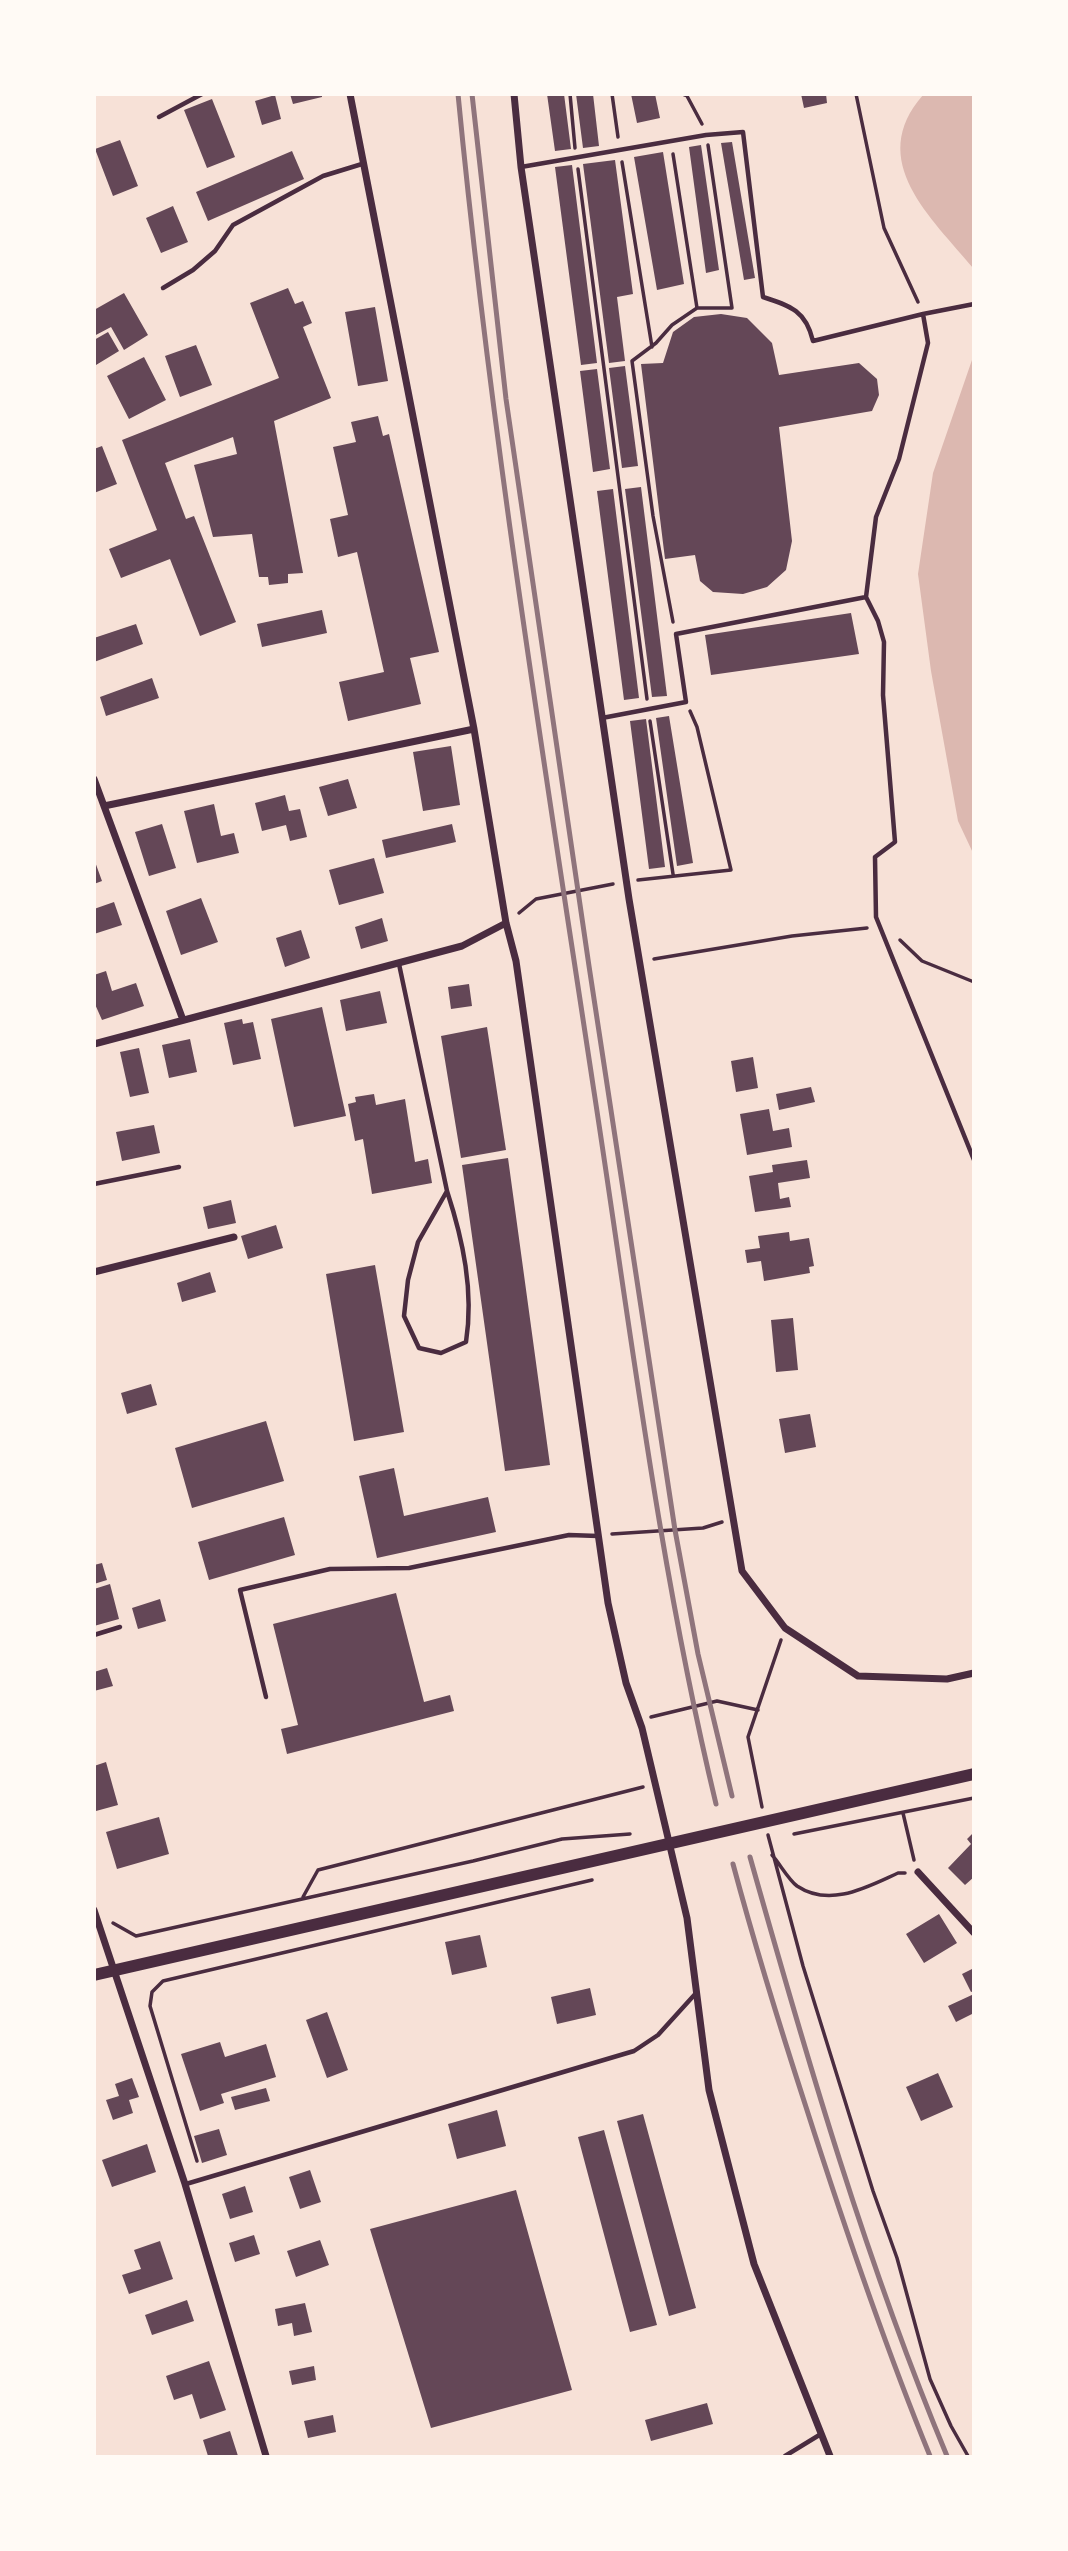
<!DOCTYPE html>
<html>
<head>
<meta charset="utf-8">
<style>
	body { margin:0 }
	#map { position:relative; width:1068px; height:2551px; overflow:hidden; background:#f7e1d7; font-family:"Nunito Sans",sans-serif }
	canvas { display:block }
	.frame { position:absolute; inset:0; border:96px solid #fffaf5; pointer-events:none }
</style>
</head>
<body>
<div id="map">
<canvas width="1068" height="2551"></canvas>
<div class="frame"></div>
</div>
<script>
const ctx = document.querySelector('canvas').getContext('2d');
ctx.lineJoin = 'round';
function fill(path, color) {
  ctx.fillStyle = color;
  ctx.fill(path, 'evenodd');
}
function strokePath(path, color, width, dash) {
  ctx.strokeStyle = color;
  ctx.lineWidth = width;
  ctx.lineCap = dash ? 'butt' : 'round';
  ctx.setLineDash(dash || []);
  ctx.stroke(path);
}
const water = new Path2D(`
	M923,95H973V268C932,218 865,161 923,95Z
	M973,357V853L958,821L931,671L918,574L933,473Z`);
const building = new Path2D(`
	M290,94H322V97L293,104Z
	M547,94H564L571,149L555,151Z
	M576,94H593L599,146L583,148Z
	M631,94H655L660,118L637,123Z
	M801,94H826L827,103L804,108Z
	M275,95L281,119L262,125L255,101Z
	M212,99L235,157L207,168L184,110Z
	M120,140L138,186L113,196L95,149Z
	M732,142L755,278L744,280L721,143Z
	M701,145L719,270L706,273L689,147Z
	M292,151L304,179L208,221L196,192Z
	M663,152L684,284L657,290L634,157Z
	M615,160L633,294L617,297L625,361L609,363L583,164Z
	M572,165L597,363L581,365L555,167Z
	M173,206L188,242L161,253L146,218Z
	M288,288L295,304L303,301L312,323L303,327L331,398L274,421L303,573L288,574V583L269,585L268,577H259L252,534L213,537L194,465L237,454L233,437L165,463L186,519L194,516L236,622L200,636L170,559L121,578L109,549L157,530L122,440L279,378L250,303Z
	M124,293L148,335L124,350L111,327L94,336V310Z
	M375,307L388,381L358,386L345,312Z
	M721,314L747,318L772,343L779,375L859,363L877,379L879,395L872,411L779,427L792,541L786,570L767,587L743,594L713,592L700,581L695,555L665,559L641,364L663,363L673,332L694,317Z
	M108,332L119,351L96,365L94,340Z
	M196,345L212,385L180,397L165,356Z
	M144,357L166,400L129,419L107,376Z
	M625,366L638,466L622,468L609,368Z
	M597,369L610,469L593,472L580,371Z
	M378,416L383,436L389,434L439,652L410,658L421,704L348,721L339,682L384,672L357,552L338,557L330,519L348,515L333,447L356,442L351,422Z
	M102,446L117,484L94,493V449Z
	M641,487L667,696L652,697L625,489Z
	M613,489L639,698L624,700L597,491Z
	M322,610L327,633L262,647L257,624Z
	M851,613L859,654L711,675L705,635Z
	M136,624L143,644L94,662V638Z
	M152,678L159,698L106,716L100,697Z
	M669,716L693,863L677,866L656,718Z
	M646,719L665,867L649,869L630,721Z
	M451,746L460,805L423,811L413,752Z
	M348,779L357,808L328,816L319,787Z
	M285,795L289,811L300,809L307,837L290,841L286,825L262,831L255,803Z
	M214,804L221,836L234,833L239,853L197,863L184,811Z
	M162,824L176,868L149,876L135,832Z
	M452,824L456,842L386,858L382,840Z
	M374,858L384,893L339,905L329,870Z
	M94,859L102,881L94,884Z
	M201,898L218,942L181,955L166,911Z
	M114,902L122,925L94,934V909Z
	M382,918L388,941L361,949L355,927Z
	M301,930L310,958L285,967L276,938Z
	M106,971L112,991L136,983L144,1006L102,1020L94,1002V975Z
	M469,984L472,1006L451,1009L448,987Z
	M380,991L387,1023L346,1031L340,1000Z
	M322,1007L346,1116L294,1127L271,1019Z
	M242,1019L243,1024L253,1022L261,1059L233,1065L224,1023Z
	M487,1027L506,1150L461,1158L441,1036Z
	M190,1039L197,1072L169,1078L162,1045Z
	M139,1048L149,1093L130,1097L120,1052Z
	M753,1057L758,1088L736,1092L731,1061Z
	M811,1087L815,1102L779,1110L776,1094Z
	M374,1094L376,1105L405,1099L415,1162L428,1159L432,1183L372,1194L363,1139L355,1141L348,1104L356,1102L355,1097Z
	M769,1109L773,1131L789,1128L792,1147L747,1155L740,1114Z
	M154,1125L160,1153L122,1161L116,1132Z
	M508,1158L550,1465L505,1471L462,1165Z
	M807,1160L810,1178L778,1183L780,1199L789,1197L791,1207L755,1212L749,1176L773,1172L772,1165Z
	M231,1200L236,1223L208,1229L203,1207Z
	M276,1225L283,1248L248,1259L241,1236Z
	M789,1232L790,1241L809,1238L814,1266L809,1267L810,1273L764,1281L761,1261L747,1263L745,1250L760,1248L758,1236Z
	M375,1265L404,1432L354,1441L326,1274Z
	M210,1272L216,1292L182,1302L177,1283Z
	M793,1318L798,1370L776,1372L771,1320Z
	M151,1384L157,1405L127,1414L121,1393Z
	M810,1414L816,1447L785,1453L779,1419Z
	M266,1421L284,1481L192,1508L175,1448Z
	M394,1468L404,1516L488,1497L496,1532L377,1558L359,1476Z
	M284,1517L295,1555L209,1580L198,1542Z
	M102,1563L107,1580L94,1584V1565Z
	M110,1584L119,1619L94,1626V1589Z
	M396,1593L424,1702L450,1695L454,1711L287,1754L281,1729L298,1725L273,1624Z
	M160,1599L166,1621L138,1629L132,1608Z
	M107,1668L113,1686L94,1691V1672Z
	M106,1762L118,1805L96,1811L94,1766Z
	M159,1817L169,1854L117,1869L106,1832Z
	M974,1832V1877L965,1885L948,1868L971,1844L967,1839Z
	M939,1914L957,1943L924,1963L906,1934Z
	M480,1935L487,1967L452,1975L445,1942Z
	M974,1968V1991L971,1992L962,1974Z
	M590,1988L596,2015L557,2024L551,1997Z
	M974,1994V2013L956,2022L948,2006Z
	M327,2012L348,2070L327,2078L306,2020Z
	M220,2042L225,2057L266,2044L276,2077L221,2094L224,2103L200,2111L181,2054Z
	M938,2073L953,2107L921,2121L906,2087Z
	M132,2078L139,2097L129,2100L133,2113L113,2120L106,2100L119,2096L115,2084Z
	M266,2088L270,2101L235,2110L231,2097Z
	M497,2110L506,2146L457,2159L448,2124Z
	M643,2114L696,2308L669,2316L617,2121Z
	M219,2129L227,2155L202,2163L194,2136Z
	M604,2130L657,2325L630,2332L578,2137Z
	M147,2144L156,2172L112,2187L102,2160Z
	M310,2170L321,2202L300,2209L289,2177Z
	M245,2186L253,2212L230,2219L222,2194Z
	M516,2190L572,2390L431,2428L370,2229Z
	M254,2235L260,2254L235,2262L229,2243Z
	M320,2240L329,2265L296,2277L287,2251Z
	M160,2241L173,2279L129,2294L122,2275L141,2269L134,2250Z
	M187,2300L194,2321L152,2335L145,2315Z
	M305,2303L312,2332L294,2336L292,2323L278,2326L275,2309Z
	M209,2361L226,2410L200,2419L192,2394L174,2400L166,2376Z
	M314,2366L316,2380L292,2385L289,2371Z
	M707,2403L713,2424L651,2441L645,2420Z
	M333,2415L336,2432L308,2438L304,2421Z
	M230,2431L238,2456H208L203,2440Z`);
const path = new Path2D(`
	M570,94L575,148
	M612,94L618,137
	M682,94L687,96L702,124
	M856,94L884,228L918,302
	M673,154L697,308
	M622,162L652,347
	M578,169L647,699
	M673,622L653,516L632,361L656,343L672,325L697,308H732L708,145
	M650,721L673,874
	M638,880L731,870L697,727L690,711
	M519,913L536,899L613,884
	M900,940L922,961L974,982
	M654,959L792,936L867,928
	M612,1534L703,1528L722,1522
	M651,1717L717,1701L758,1710
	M762,1807L748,1737L781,1640
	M903,1813L914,1860
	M794,1834L974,1798
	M768,1835L803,1966L873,2191L897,2258L930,2379L951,2426L968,2456
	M772,1855C780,1864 788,1879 797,1886C830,1908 867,1887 898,1873H905
	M303,1897L318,1870L643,1787
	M113,1923L136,1936L473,1861L562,1839L630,1834
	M197,2161L150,2006L152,1992L163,1981L592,1880`);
const service = new Path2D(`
	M159,117L202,94
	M521,167L706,135L743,132L763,297C791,306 806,311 813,341L923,314
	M163,288L193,270L215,251L233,225L323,176L362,164
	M866,597L878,621L884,642L883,695L895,842L875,857L876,917L974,1160
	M602,718L686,702L676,634L866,597L876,517L899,459L928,343L923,314L974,304
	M399,964L447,1191L418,1242L408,1280L404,1316L419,1348L441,1353L466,1342C474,1291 463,1240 447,1191
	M94,1184L179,1167
	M94,1635L120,1627
	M266,1697L240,1590L330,1569L409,1568L569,1535L598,1536
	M186,2184L634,2051L658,2035L697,1992
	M785,2456L821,2434`);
const minor = new Path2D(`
	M350,94L474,729L506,923L516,961L608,1603L626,1683L642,1728L687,1918L709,2090L754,2264L830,2456
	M514,94L521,167L629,899L742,1571L785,1628L858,1676L947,1679L974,1673
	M94,779L183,1020
	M104,806L474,729
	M94,1044L462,946L506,923
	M94,1272L234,1237
	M918,1872L974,1933
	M94,1910L185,2184L266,2456`);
const secondary = new Path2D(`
	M94,1975L974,1774`);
const rail = new Path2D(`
	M458,94C490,426 543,755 593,1085C630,1325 659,1567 716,1804
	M472,94L506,399L589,966L675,1530L698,1654L732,1796
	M750,1857C807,2059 866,2262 947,2456
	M733,1864C755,1946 780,2027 806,2107C844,2226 883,2341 930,2456`);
fill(water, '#dcb8b0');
fill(building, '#644757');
strokePath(path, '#4a2c40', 3.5);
strokePath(service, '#4a2c40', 4.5);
strokePath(minor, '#4a2c40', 7);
strokePath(secondary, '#4a2c40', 12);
strokePath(rail, '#8f747c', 5);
</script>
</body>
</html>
